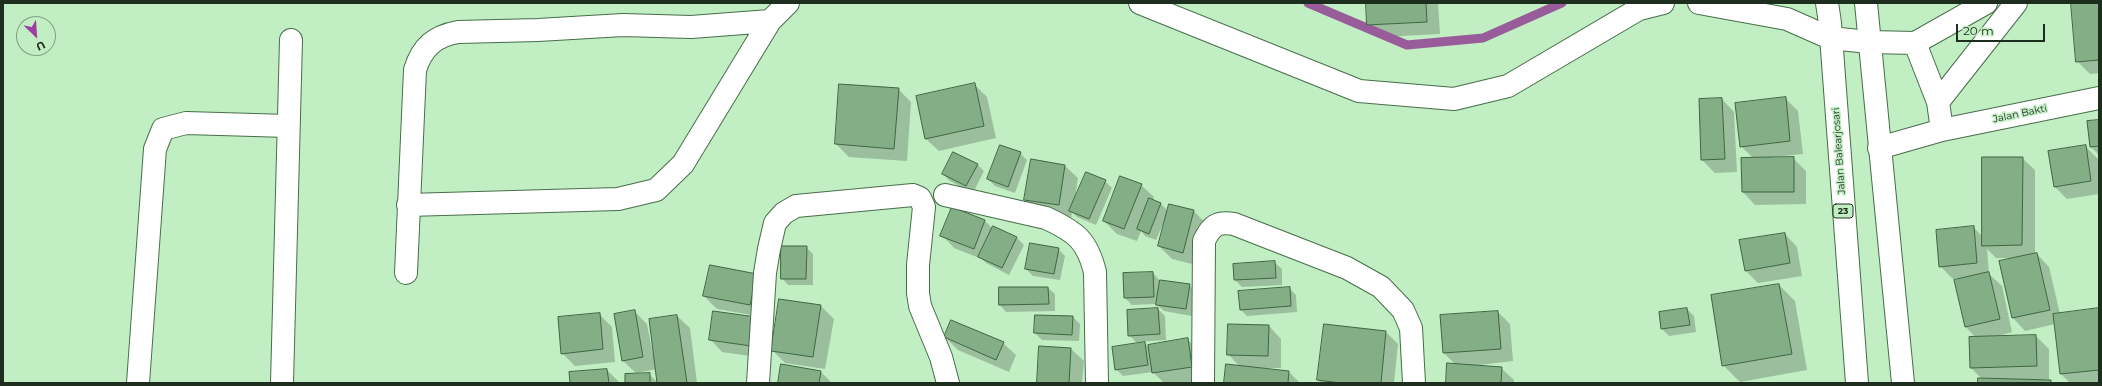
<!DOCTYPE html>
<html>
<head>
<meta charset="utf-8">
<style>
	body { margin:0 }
	#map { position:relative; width:2102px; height:386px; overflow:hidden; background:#c2eec3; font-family:Montserrat,sans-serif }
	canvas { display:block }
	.frame { position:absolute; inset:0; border:4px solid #1d2e1e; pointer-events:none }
	.north { position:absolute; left:16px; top:16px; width:40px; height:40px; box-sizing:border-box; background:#c2eec3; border:1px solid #80a181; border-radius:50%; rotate:155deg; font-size:11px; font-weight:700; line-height:16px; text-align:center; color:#1d2e1e }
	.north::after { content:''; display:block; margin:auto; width:14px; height:18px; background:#9f3da4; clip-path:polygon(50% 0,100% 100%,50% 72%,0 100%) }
	.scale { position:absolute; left:1956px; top:24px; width:89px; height:18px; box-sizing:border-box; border:2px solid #1d2e1e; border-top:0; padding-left:5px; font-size:12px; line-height:14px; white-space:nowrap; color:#1d2e1e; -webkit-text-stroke:3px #c2eec3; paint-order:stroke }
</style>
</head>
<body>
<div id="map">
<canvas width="2102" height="386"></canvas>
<div class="frame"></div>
<div class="north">U</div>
<div class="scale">20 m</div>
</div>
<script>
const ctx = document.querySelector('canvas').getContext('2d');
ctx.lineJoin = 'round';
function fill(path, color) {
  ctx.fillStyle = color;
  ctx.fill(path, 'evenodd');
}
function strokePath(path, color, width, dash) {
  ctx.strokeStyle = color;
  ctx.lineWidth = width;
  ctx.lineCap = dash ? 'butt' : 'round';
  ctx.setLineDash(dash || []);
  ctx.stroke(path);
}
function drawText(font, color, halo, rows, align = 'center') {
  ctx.font = font + ' Montserrat,sans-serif';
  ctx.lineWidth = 3;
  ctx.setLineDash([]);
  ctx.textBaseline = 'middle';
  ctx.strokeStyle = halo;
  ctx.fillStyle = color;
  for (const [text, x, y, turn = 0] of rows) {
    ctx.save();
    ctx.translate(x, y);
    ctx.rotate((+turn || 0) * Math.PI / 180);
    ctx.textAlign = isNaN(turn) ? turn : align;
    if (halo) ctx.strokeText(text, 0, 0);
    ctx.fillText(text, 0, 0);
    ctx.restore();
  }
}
const shadow = new Path2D(`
	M1367,3H1438L1440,34L1381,37L1368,25Z
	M2072,3H2099V73L2090,74L2077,61Z
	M974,84L987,97L996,138L939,151L926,139Z
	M898,89L911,102L907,161L849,157L836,144Z
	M1785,98L1798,111L1803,154L1773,157L1774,158H1793L1806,171V204L1755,205L1743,192L1753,158L1741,146Z
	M1722,99L1734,112L1737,172L1715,173L1702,160Z
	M2099,121V155L2091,147L2088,122Z
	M2085,146L2098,159L2099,194L2067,199L2054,186Z
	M1020,153L1027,160L1015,193L995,186L988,179Z
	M2022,158L2035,170V254H2037L2049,267L2060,314L2099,309V383H2070L2061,374L2055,324L2025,331L2013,318L2000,262L2014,258H1996L1987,249L1989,274L2002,286L2012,332L1995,337L2036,336L2049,349V379H2039V381H2050L2052,383H1979L1983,380L1971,368L1976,338L1966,327L1960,278L1953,279L1940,266L1973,227L1983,237Z
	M1032,161L1065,166L1078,178L1075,198L1105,181L1112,188L1096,225L1077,217L1072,212L1071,218L1038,213L1025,200Z
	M977,164L984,171L973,193L950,181L943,174Z
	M1141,185L1154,197L1153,200L1161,204L1168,211H1194L1206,224L1196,265L1172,259L1159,246L1166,217L1156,240L1145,236L1141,231L1137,241L1117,234L1104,221Z
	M953,209L985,221L993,229V227L1017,238L1024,245L1009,275L986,263L982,259L954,248L942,235Z
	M1785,234L1797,247L1802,276L1758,283L1745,270Z
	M806,247L813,254V285H788L782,278Z
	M1058,249L1065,256L1060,280L1033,276L1026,269Z
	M1275,263L1282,269V285L1242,287L1235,280Z
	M1153,273L1160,281L1189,285L1196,292L1192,316L1164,311L1156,304L1132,305L1125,298Z
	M756,275L763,317L717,309L704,296Z
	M1779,285L1795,301L1807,370L1740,382L1723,365Z
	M1000,288H1048L1055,294V311L1006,312L1000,305Z
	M1289,288L1296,295L1297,312L1247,316L1240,309Z
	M780,300L821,306L834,319L825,369L785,363L772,350Z
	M1158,309L1165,316L1166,340L1136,342L1129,335Z
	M1687,309L1694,316L1696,332L1669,336L1662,329L1660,312Z
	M634,311L647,324L654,360L677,316L690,328L697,383H659L657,369L636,373L623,361Z
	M714,312L764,358L722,352L710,339Z
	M1498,312L1510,324L1513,361L1471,366L1501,368L1514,380V383H1447L1456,365L1444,353Z
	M599,314L612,327L615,362L575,366L562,353Z
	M1073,317L1080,324L1079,341L1042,340L1035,333Z
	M1269,326L1281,339V368H1262V369L1289,372L1300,383H1225L1240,367L1228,354Z
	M1386,332L1398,344L1394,383H1321L1318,380Z
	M945,337L1003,343L1016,355L1009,372L958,350Z
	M1187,339L1200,352L1205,380L1182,383H1164L1153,372L1123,376L1116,369L1145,343L1149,348Z
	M1040,347L1071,349L1084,361L1082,383H1038Z
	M607,370L620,383H571Z
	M821,372L832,383H779Z
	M649,374L658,383H626Z`);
const stream = new Path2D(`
	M1308,3L1407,45L1483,38L1562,3`);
const building = new Path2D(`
	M1366,3H1426L1427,22L1367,25Z
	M2071,3H2099V60L2076,62Z
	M975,83L984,126L925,139L916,96Z
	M839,84L899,88L894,149L835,144Z
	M1786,97L1790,141L1740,147L1735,103Z
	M1722,98L1725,159L1701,160L1699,99Z
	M2099,120V146L2090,147L2087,121Z
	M1000,145L1021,152L1008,187L987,179Z
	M2086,145L2091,181L2054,187L2048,151Z
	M953,152L978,164L966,186L942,174Z
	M1794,157V192H1742L1741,158Z
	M1982,157H2023L2022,245L1982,246Z
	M1031,159L1065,165L1059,205L1024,200Z
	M1086,172L1106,180L1089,219L1069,211Z
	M1120,176L1142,184L1124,229L1103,221Z
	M1149,198L1161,203L1149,234L1137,229Z
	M1169,204L1194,210L1183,253L1158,246Z
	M952,207L985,220L974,249L940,236Z
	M993,226L1017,237L1002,268L978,257Z
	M1974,226L1977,263L1939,267L1936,230Z
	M1785,233L1790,263L1745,271L1739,240Z
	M1030,243L1059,248L1054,274L1025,269Z
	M781,246H807L806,279H781Z
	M2037,253L2050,310L2012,318L1999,261Z
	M1275,261L1276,278L1234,280L1233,264Z
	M710,265L757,274L750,305L703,296Z
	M1153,272L1154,297L1124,298L1123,273Z
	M1989,272L2000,319L1965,327L1954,280Z
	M1160,280L1190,284L1186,309L1156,305Z
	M1779,284L1792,354L1722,366L1711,295Z
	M999,287H1048L1049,304L999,305Z
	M1290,287L1291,306L1240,310L1238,291Z
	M779,299L821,305L813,357L771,351Z
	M1158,308L1160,334L1128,336L1127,310Z
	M1687,308L1690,325L1661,329L1659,312Z
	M2099,308V370L2060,374L2053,314Z
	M635,310L643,357L622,361L614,314Z
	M713,311L756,317L751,346L709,340Z
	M1498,311L1501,349L1443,353L1440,315Z
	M600,313L603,349L561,354L558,317Z
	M677,315L687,383H657L649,319Z
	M1035,315L1073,316L1072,335L1034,333Z
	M951,320L1004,342L996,360L944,337Z
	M1228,324L1269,325L1268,356L1227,355Z
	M1324,324L1386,331L1381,383H1340L1317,380Z
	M2036,335L2037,366L1970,368L1969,337Z
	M1188,338L1192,367L1152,373L1148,345Z
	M1145,342L1148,365L1115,370L1112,347Z
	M1039,346L1071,348L1069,383H1037Z
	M1447,363L1502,367L1501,383H1446Z
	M781,364L821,371L819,383H778Z
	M1226,364L1289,371L1288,383H1224Z
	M607,369L609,383H570L569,372Z
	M650,373V383H625V374Z
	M1978,378L2051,380V383H1978Z`);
const minor = new Path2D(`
	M1140,3L1359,91L1454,99L1508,86L1639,9L1663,3
	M1699,3L1787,19L1830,38L1869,42L1915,43L1986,3
	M1915,43L1938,102
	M1942,130L2099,98
	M1879,148L1942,130L1938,102L2016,3
	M945,195L1046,218C1076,232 1087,240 1095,272L1097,383
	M408,205L618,199L656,190L683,164L770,21L788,3
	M406,273L415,70C422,47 435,36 458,32L538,30L623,25L691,27L770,21
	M138,383L155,149L163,129L186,123L288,126
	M282,383L291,40
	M758,383L765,273L769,249L775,223L784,213L796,206L913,195L920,198L924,207L918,265V293L920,306L941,357L948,383
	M1203,383L1204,241C1211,226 1217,221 1234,224L1347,268L1381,287L1403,310L1411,328L1414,383`);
const trunk = new Path2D(`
	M1827,3L1830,23L1857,383
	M1866,3L1903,383`);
const shields = [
	[1843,211,20]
];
const shieldNames = [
	["23",1843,211]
];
const streetNames = [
	["Jalan Bakti",2020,114,-12],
	["Jalan Balearjosari",1839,151,-94]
];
fill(shadow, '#0003');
strokePath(stream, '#985c9b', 9);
fill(building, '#84ae86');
strokePath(building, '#3f6541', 1);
strokePath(minor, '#476e49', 24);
strokePath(trunk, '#476e49', 24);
strokePath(minor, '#fff', 22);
strokePath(trunk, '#fff', 22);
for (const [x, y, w] of shields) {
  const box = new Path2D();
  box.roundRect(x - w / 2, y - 7, w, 14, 3);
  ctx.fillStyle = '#c2eec3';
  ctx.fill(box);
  strokePath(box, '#1d2e1e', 1);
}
drawText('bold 9px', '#1d2e1e', null, shieldNames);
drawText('10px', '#1d2e1e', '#c2eec3', streetNames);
</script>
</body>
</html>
